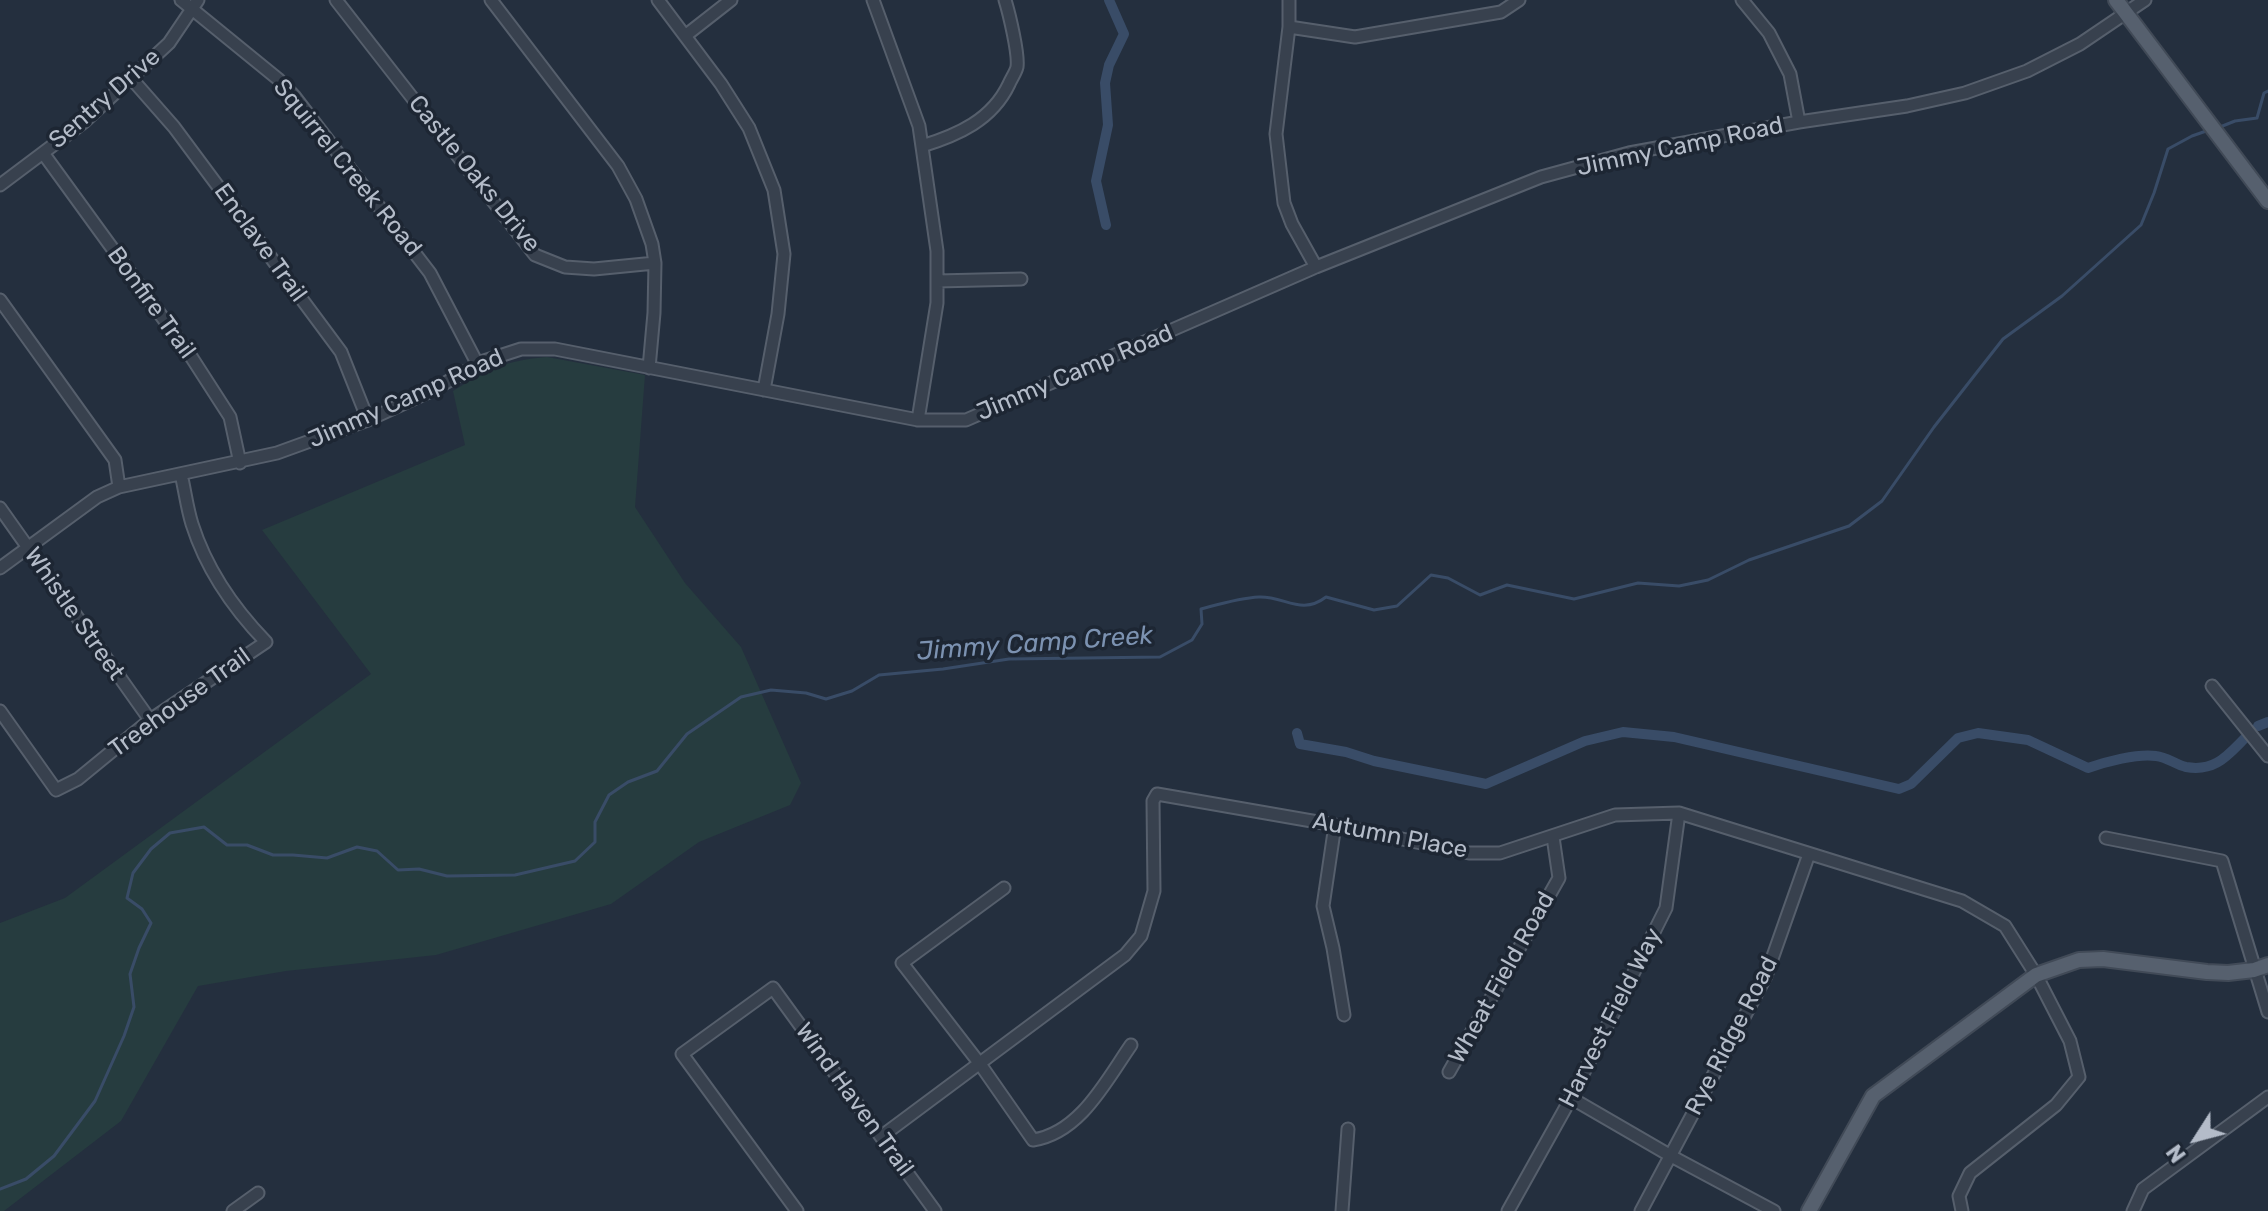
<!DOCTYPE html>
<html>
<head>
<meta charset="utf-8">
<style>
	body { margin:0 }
	#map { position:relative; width:2268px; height:1211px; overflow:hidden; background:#242f3e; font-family:Rubik,sans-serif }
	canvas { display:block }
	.north { position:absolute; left:2156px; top:1099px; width:80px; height:80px; -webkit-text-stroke:6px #1d2633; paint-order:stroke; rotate:234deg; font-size:22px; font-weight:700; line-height:32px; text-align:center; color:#b4bcc9 }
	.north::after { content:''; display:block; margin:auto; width:28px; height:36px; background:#b4bcc9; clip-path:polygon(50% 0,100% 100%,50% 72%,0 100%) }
</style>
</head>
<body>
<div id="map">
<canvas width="2268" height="1211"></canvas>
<div class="north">N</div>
</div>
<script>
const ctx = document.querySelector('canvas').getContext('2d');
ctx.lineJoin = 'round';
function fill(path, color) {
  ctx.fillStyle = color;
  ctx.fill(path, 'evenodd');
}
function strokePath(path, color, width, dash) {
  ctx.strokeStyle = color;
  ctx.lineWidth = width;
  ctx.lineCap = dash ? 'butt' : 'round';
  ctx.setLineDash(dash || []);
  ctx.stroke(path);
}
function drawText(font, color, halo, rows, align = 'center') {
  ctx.font = font + ' Rubik,sans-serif';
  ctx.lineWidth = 7;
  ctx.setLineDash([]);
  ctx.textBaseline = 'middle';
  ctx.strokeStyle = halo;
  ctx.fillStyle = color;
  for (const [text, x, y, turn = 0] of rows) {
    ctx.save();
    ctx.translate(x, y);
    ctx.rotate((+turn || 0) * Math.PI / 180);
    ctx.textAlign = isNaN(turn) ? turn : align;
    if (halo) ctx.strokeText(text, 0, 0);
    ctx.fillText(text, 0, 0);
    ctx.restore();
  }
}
const green = new Path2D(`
	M547,357L645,375L635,507L685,583L741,647L801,783L790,805L699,842L611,904L436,955L286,971L198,986L121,1121L4,1211H0V923L65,898L371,674L262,530L465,445L453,391C487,370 506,360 547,357Z`);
const stream = new Path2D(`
	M2220,127L2235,121L2257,118L2264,93L2268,91
	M0,1189L26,1179L54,1156L95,1101L124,1036L134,1007L130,974L139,948L151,923L142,909L127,898L133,873L151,849L170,833L204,827L227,845H247L273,855H293L327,858L357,847L377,851L398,870L419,869L447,876L515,875L575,861L595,842V822L609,795L628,782L657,771L687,734L741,697L771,690L806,693L826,699L852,691L879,675L943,669L1009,659L1160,657L1192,640L1202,624L1201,609C1220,604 1239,598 1259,597C1285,596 1301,616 1326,597L1374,610L1397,606L1431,575L1448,578L1480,595L1507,585L1574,599L1638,583L1679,586L1708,580L1749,560L1849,526L1882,501L1934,427L2003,339L2062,296L2141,225L2154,193L2168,149L2192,136L2209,130`);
const canal = new Path2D(`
	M1106,225L1096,181L1108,125L1105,83L1109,65L1124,34L1109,0
	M2258,726L2268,722
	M1297,733L1300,744L1346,752L1374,761L1486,784L1585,741L1623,732L1674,737L1899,789L1911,784L1958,738L1978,733L2028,740L2088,768C2105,762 2138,753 2156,756C2167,757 2176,765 2186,767C2215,772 2227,756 2245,738`);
const minor = new Path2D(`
	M181,0L278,79L295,97L430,273L478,365
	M336,0L535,255L565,267L594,269L655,263
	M491,0L618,166L636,199L652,244L655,263L654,313L649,368
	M658,0L721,84L749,128L774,190L784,254L778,314L764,390
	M873,0L919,126L937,251V303L918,420
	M1742,0L1769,33L1790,74L1799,122
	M1289,27V0
	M685,36L731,0
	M131,78L174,127L341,352L368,420
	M922,146C958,135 992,120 1009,84C1011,79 1016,72 1017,67C1019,54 1009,13 1005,0
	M43,153L192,358L230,417L240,463
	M0,185L84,122L169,43L198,0
	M1316,267L1292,224L1284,203L1276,134L1289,27L1355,37L1501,12L1519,0
	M937,281L1021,279
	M0,300L115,460L119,487
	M0,508L150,720
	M0,568L97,497L119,487L277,453L368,420L431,391L484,361L521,349H555L918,420H966L1316,267L1541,177L1629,153L1799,122L1907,106L1965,93L2027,71L2080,44L2145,0
	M2212,686L2268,756
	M0,711L56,790L78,779L150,720L266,642C234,609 206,568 192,524C187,508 185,491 181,474
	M1335,825L1323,906L1333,948L1344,1015
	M2106,838L2222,861L2268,1012
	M1004,888L902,963L980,1064L1033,1140C1080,1133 1106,1081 1131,1045
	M1449,1072L1559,878L1553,837
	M1571,1098L1671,1156L1774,1211
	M882,1136L1125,955L1141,936L1154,891L1153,801L1157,794L1335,825L1469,853H1500L1615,815L1679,813L1962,901L2005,926L2036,975L2070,1041L2079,1077L2056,1105L1970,1173L1959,1196L1962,1211
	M233,1211L258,1193
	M797,1211L682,1054L773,988L935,1211
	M1342,1211L1348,1129
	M1508,1211L1571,1098L1666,908L1679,813
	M1641,1211L1766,976L1809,854
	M2133,1211L2143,1189L2268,1097`);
const major = new Path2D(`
	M2116,0L2268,201
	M1809,1211L1873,1096L2036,975L2079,960L2103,959L2207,972L2228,973L2254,970L2268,965`);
const streetNames = [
	["Sentry Drive",105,99,-41],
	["Jimmy Camp Road",1680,147,-12],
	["Squirrel Creek Road",347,168,51],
	["Castle Oaks Drive",474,174,51],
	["Enclave Trail",260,243,54],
	["Bonfire Trail",151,303,54],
	["Jimmy Camp Road",1075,373,-23],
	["Jimmy Camp Road",406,399,-24],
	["Whistle Street",74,614,55],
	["Treehouse Trail",180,703,-36],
	["Autumn Place",1390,836,11],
	["Wheat Field Road",1502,978,-61],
	["Harvest Field Way",1611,1018,-63],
	["Rye Ridge Road",1732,1036,-63],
	["Wind Haven Trail",854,1100,54]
];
const waterNames = [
	["Jimmy Camp Creek",1035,644,-4]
];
fill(green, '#263c3f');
strokePath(stream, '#394c67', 3);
strokePath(canal, '#394c67', 10);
strokePath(minor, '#565f6c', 15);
strokePath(major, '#414a57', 18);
strokePath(minor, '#38414e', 11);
strokePath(major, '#56606e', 14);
drawText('24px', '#b4bcc9', '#1d2633', streetNames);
drawText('italic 26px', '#7c92b1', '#1d2633', waterNames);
</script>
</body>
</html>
